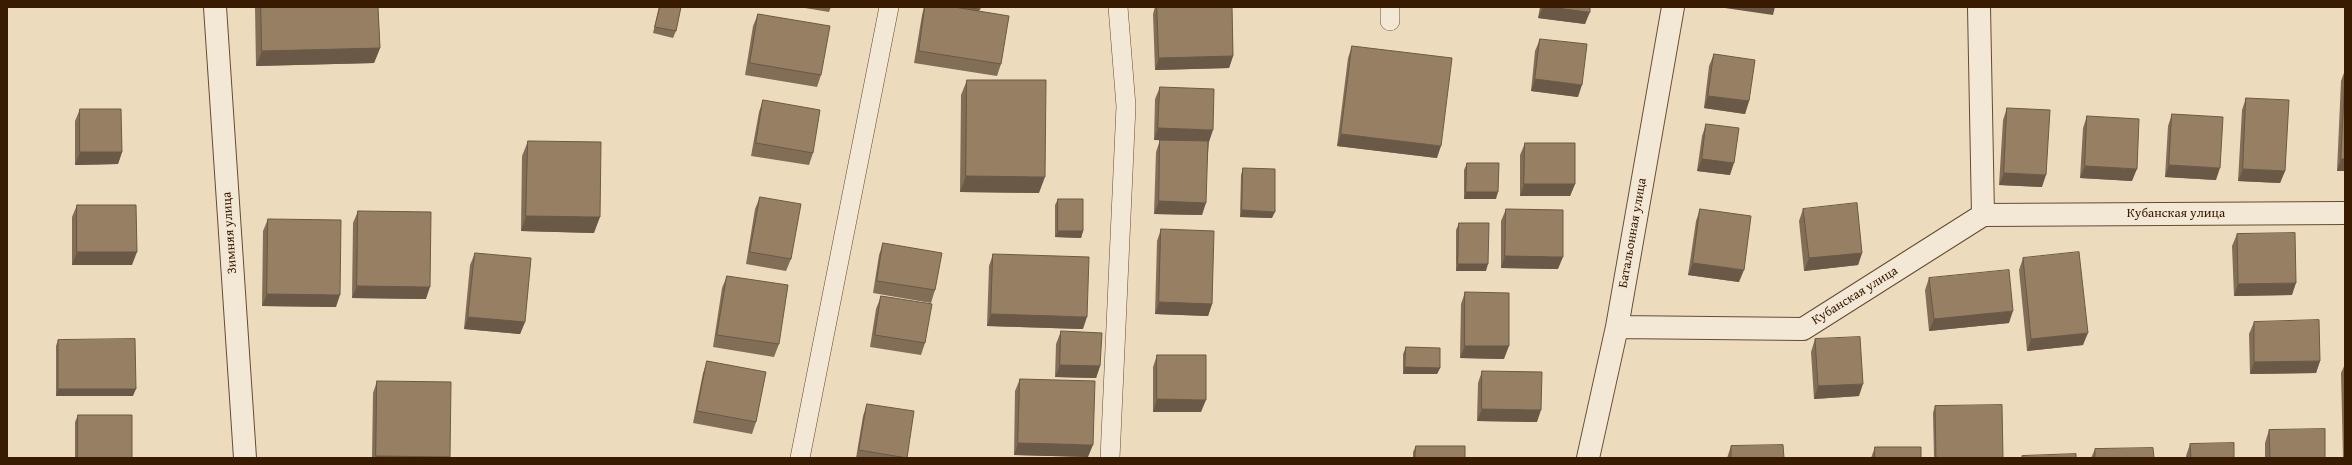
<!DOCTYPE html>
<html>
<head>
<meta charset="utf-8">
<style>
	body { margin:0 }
	#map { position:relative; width:2352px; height:465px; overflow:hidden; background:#eddbbe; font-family:"Gentium Book Plus",serif }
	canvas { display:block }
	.frame { position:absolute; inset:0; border:8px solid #391b02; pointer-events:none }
</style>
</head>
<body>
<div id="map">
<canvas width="2352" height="465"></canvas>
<div class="frame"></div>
</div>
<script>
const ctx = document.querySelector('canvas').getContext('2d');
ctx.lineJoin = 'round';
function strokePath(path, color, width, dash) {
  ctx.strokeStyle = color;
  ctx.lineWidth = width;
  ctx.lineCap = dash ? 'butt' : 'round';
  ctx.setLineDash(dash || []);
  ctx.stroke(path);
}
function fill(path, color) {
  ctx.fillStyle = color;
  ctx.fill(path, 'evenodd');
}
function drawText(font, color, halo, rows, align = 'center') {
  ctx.font = font + ' "Gentium Book Plus",serif';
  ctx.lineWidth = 3;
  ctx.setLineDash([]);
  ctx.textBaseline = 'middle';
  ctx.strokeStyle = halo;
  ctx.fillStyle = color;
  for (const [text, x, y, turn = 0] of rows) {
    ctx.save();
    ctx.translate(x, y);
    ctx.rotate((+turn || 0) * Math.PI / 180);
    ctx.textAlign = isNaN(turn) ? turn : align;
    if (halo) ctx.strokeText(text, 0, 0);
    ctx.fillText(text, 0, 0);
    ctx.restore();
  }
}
const lane = new Path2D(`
	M1390,21V7
	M800,458L889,7
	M1110,458L1126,106L1118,7`);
const street = new Path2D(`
	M215,7L245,458
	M1979,7L1983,215
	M1617,327L1803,329L1983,215L2345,213
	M1588,458L1617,327L1673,7`);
const wall = new Path2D(`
	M255,7H378L380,48L374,63L256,66Z
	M659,7H681L676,31L673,38L653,33Z
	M799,7H831L829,12Z
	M924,7H980L979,11L1001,64L997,76L914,63L922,15Z
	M1155,7H1232L1233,56L1229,68L1155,70L1153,14Z
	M1540,7H1590L1585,24L1538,18Z
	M758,14L821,75L817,87L745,75L753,26Z
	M1540,39L1578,97L1531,91L1535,51Z
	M1352,46L1437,158L1337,146L1348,58Z
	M1714,54L1749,101L1745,114L1704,108L1709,66Z
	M2345,70V171H2337L2341,81Z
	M967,80L1039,193L960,192L961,95Z
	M1160,87L1209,142L1202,215L1154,214L1156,152L1160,140H1154L1155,99Z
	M2246,98L2285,171L2280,183L2238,181L2242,110Z
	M763,100L813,153L809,165L751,156L759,112Z
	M2007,108L2042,187L1999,185L2003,120Z
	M80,109L122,152L118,164L75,165V121Z
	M2172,114L2216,180L2165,177L2168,126Z
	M2087,116L2132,181L2080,178L2083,128Z
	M1706,124L1730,175L1697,171L1702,136Z
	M528,141L594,233L521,231L522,156Z
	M1525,143L1575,184L1570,196H1520V155Z
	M1467,163L1496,199H1464V170Z
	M1243,168L1272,218L1240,217L1241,175Z
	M760,197L791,259L786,271L746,264L755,209Z
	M1058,199L1083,231L1081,238L1055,237V205Z
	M77,205L132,265H72V217Z
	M1506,209L1558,269L1501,268V221Z
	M1700,209L1739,282L1688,275L1696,221Z
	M1803,209L1862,253L1858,265L1804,271L1799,221Z
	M358,211L426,299L352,298L353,223Z
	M268,219L336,307L262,306L263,231Z
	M1459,223L1486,271H1456V230Z
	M1161,229L1212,304L1208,316L1155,314L1157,241Z
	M2237,234L2292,295L2234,296L2232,246Z
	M883,243L935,290L931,303L873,293L879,255Z
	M475,253L525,322L520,334L464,329L470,265Z
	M993,254L1083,329L987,326L989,266Z
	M2023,258L2083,345L2027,351L2019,270Z
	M727,276L779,344L774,357L713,347L722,288Z
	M1929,278L2009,323L1929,331L1925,290Z
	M1465,292L1504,359L1460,358L1461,304Z
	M881,296L925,343L921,355L870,347L876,309Z
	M2254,322L2320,361L2316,373L2250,374L2249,334Z
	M1061,331L1100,366L1096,378L1055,377L1056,344Z
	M1815,339L1859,396L1814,399L1811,352Z
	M58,340L133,396H56V346Z
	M1406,347L1440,368L1437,374H1403V354Z
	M1157,355L1201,412H1153V367Z
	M707,361L756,422L752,434L693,423L703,373Z
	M2345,364V458H2343L2341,373Z
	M1482,371L1537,422L1477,421L1478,383Z
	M1020,379L1088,457L1014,455L1015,391Z
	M377,381L450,458H372L373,393Z
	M867,404L907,458H856L863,416Z
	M1935,406L2003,458H1934L1933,413Z
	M78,415L132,458H75V422Z
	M2269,430L2325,458H2265V443Z
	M2190,444L2234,458H2186V456Z
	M1416,446L1465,458H1413V452Z
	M1731,446L1784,458H1727Z
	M1875,447L1921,458H1871Z
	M2095,449L2154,458H2091Z`);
const shadedWall = new Path2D(`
	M1543,7H1549L1590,12L1585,24L1538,18Z
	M1726,7H1775L1773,15L1725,8Z
	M380,48L374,63L256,66L262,51Z
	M1233,56L1229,68L1155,70L1159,58Z
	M1535,79L1582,85L1578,97L1531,91Z
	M1708,96L1749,101L1745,114L1704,108Z
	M1158,128L1213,130L1209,142L1154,140Z
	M1341,134L1441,146L1437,158L1337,146Z
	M80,152H122L118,164L75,165Z
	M1702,159L1734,163L1730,175L1697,171Z
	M2341,159H2345V171H2337Z
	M2169,165L2220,168L2216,180L2165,177Z
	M2085,166L2137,169L2132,181L2080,178Z
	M2243,169L2285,171L2280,183L2238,181Z
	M2004,173L2046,175L2042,187L1999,185Z
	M966,176L1045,177L1039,193L960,192Z
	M1524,184H1575L1570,196H1520Z
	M1466,192H1498L1496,199H1464Z
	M1159,201L1206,203L1202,215L1154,214Z
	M1242,210L1275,212L1272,218L1240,217Z
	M526,216L600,217L594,233L521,231Z
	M1058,231H1083L1081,238L1055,237Z
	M77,252H137L132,265H72Z
	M1862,253L1858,265L1804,271L1809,258Z
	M1505,256L1563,257L1558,269L1501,268Z
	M1693,263L1744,270L1739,282L1688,275Z
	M1458,264H1488L1486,271H1456Z
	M2296,283L2292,295L2234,296L2238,284Z
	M357,286L430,287L426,299L352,298Z
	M267,294L340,295L336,307L262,306Z
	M1159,302L1212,304L1208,316L1155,314Z
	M2013,311L2009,323L1929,331L1934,319Z
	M991,314L1087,317L1083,329L987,326Z
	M468,317L525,322L520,334L464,329Z
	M2088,333L2083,345L2027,351L2031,339Z
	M1465,346H1509L1504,359L1460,358Z
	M2320,361L2316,373L2250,374L2254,362Z
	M1060,365L1100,366L1096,378L1055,377Z
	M1405,367L1440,368L1437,374H1403Z
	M1863,384L1859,396L1814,399L1818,386Z
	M58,389H136L133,396H56Z
	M1157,399L1206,400L1201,412H1153Z
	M1482,409L1541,410L1537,422L1477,421Z
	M1018,443L1093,445L1088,457L1014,455Z
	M376,456L450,457V458H375Z`);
const building = new Path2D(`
	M261,7H378L380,48L262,51Z
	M660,7H681L676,31L655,27Z
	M925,7H954L1009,16L1001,64L919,51Z
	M965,7H980V9Z
	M1157,7H1232L1233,56L1159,58Z
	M1549,7H1590V12Z
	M758,14L830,26L821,75L750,63Z
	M1540,39L1587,44L1582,85L1535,79Z
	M1352,46L1452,58L1441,146L1341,134Z
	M1714,54L1755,60L1749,101L1708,96Z
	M2345,79V159H2341Z
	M967,80H1046L1045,177L966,176Z
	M1160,87L1214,89L1213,130L1158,128Z
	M2246,98L2289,100L2285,171L2243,169Z
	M763,100L820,110L813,153L756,143Z
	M2007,108L2050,110L2046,175L2004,173Z
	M80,109H121L122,152H80Z
	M2172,114L2223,117L2220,168L2169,165Z
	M2087,116L2139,119L2137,169L2085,166Z
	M1706,124L1739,128L1734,163L1702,159Z
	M1160,140L1208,141L1206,203L1159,201Z
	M528,141L601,142L600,217L526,216Z
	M1525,143H1575V184H1524Z
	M1467,163H1499L1498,192H1466Z
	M1243,168L1275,169V212L1242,210Z
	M760,197L801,204L791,259L750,252Z
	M1058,199H1083V231H1058Z
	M1857,203L1862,253L1809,258L1803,209Z
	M77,205H136L137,252H77Z
	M1506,209L1563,210V257L1505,256Z
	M1700,209L1751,216L1744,270L1693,263Z
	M358,211L431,212L430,287L357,286Z
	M268,219L341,220L340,295L267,294Z
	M1459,223H1489L1488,264H1458Z
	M1161,229L1214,231L1212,304L1159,302Z
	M2295,233L2296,283L2238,284L2237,234Z
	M883,243L942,253L935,290L877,281Z
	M2079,252L2088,333L2031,339L2023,258Z
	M475,253L531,258L525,322L468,317Z
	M993,254L1089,257L1087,317L991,314Z
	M2009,270L2013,311L1934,319L1929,278Z
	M727,276L788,285L779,344L717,335Z
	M1465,292L1509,293V346H1465Z
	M881,296L932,304L925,343L875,335Z
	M2319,320L2320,361L2254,362V322Z
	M1061,331L1102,333L1100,366L1060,365Z
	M1860,337L1863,384L1818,386L1815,339Z
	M135,339L136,389H58V340Z
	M1406,347L1440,348V368L1405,367Z
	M1157,355H1206V400L1157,399Z
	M707,361L766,372L756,422L697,411Z
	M1482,371L1542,372L1541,410L1482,409Z
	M1020,379L1095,381L1093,445L1018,443Z
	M377,381L451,382L450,457L376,456Z
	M867,404L914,411L907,458L859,450Z
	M2002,405L2003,458H1936L1935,406Z
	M78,415H132V458H78Z
	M2325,429V458H2270L2269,430Z
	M2234,443V458H2191L2190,444Z
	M1783,445L1784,458H1731V446Z
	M1416,446H1465V458H1415Z
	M1875,447H1921V458H1875Z
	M2153,448L2154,458H2095V449Z
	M2076,454V458H2022V456Z`);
const streetNames = [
	["Кубанская улица",2176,214],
	["Зимняя улица",230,233,-94],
	["Батальонная улица",1633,233,-80],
	["Кубанская улица",1855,296,-32]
];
strokePath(lane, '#664b31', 20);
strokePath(street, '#664b31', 24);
strokePath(lane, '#f3e8d5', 19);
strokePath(street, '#f3e8d5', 22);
fill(wall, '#826d56');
fill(shadedWall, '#6a5946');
fill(building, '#977f64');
strokePath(building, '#6a5946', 1);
drawText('13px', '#391b02', '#f3e8d5', streetNames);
</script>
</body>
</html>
